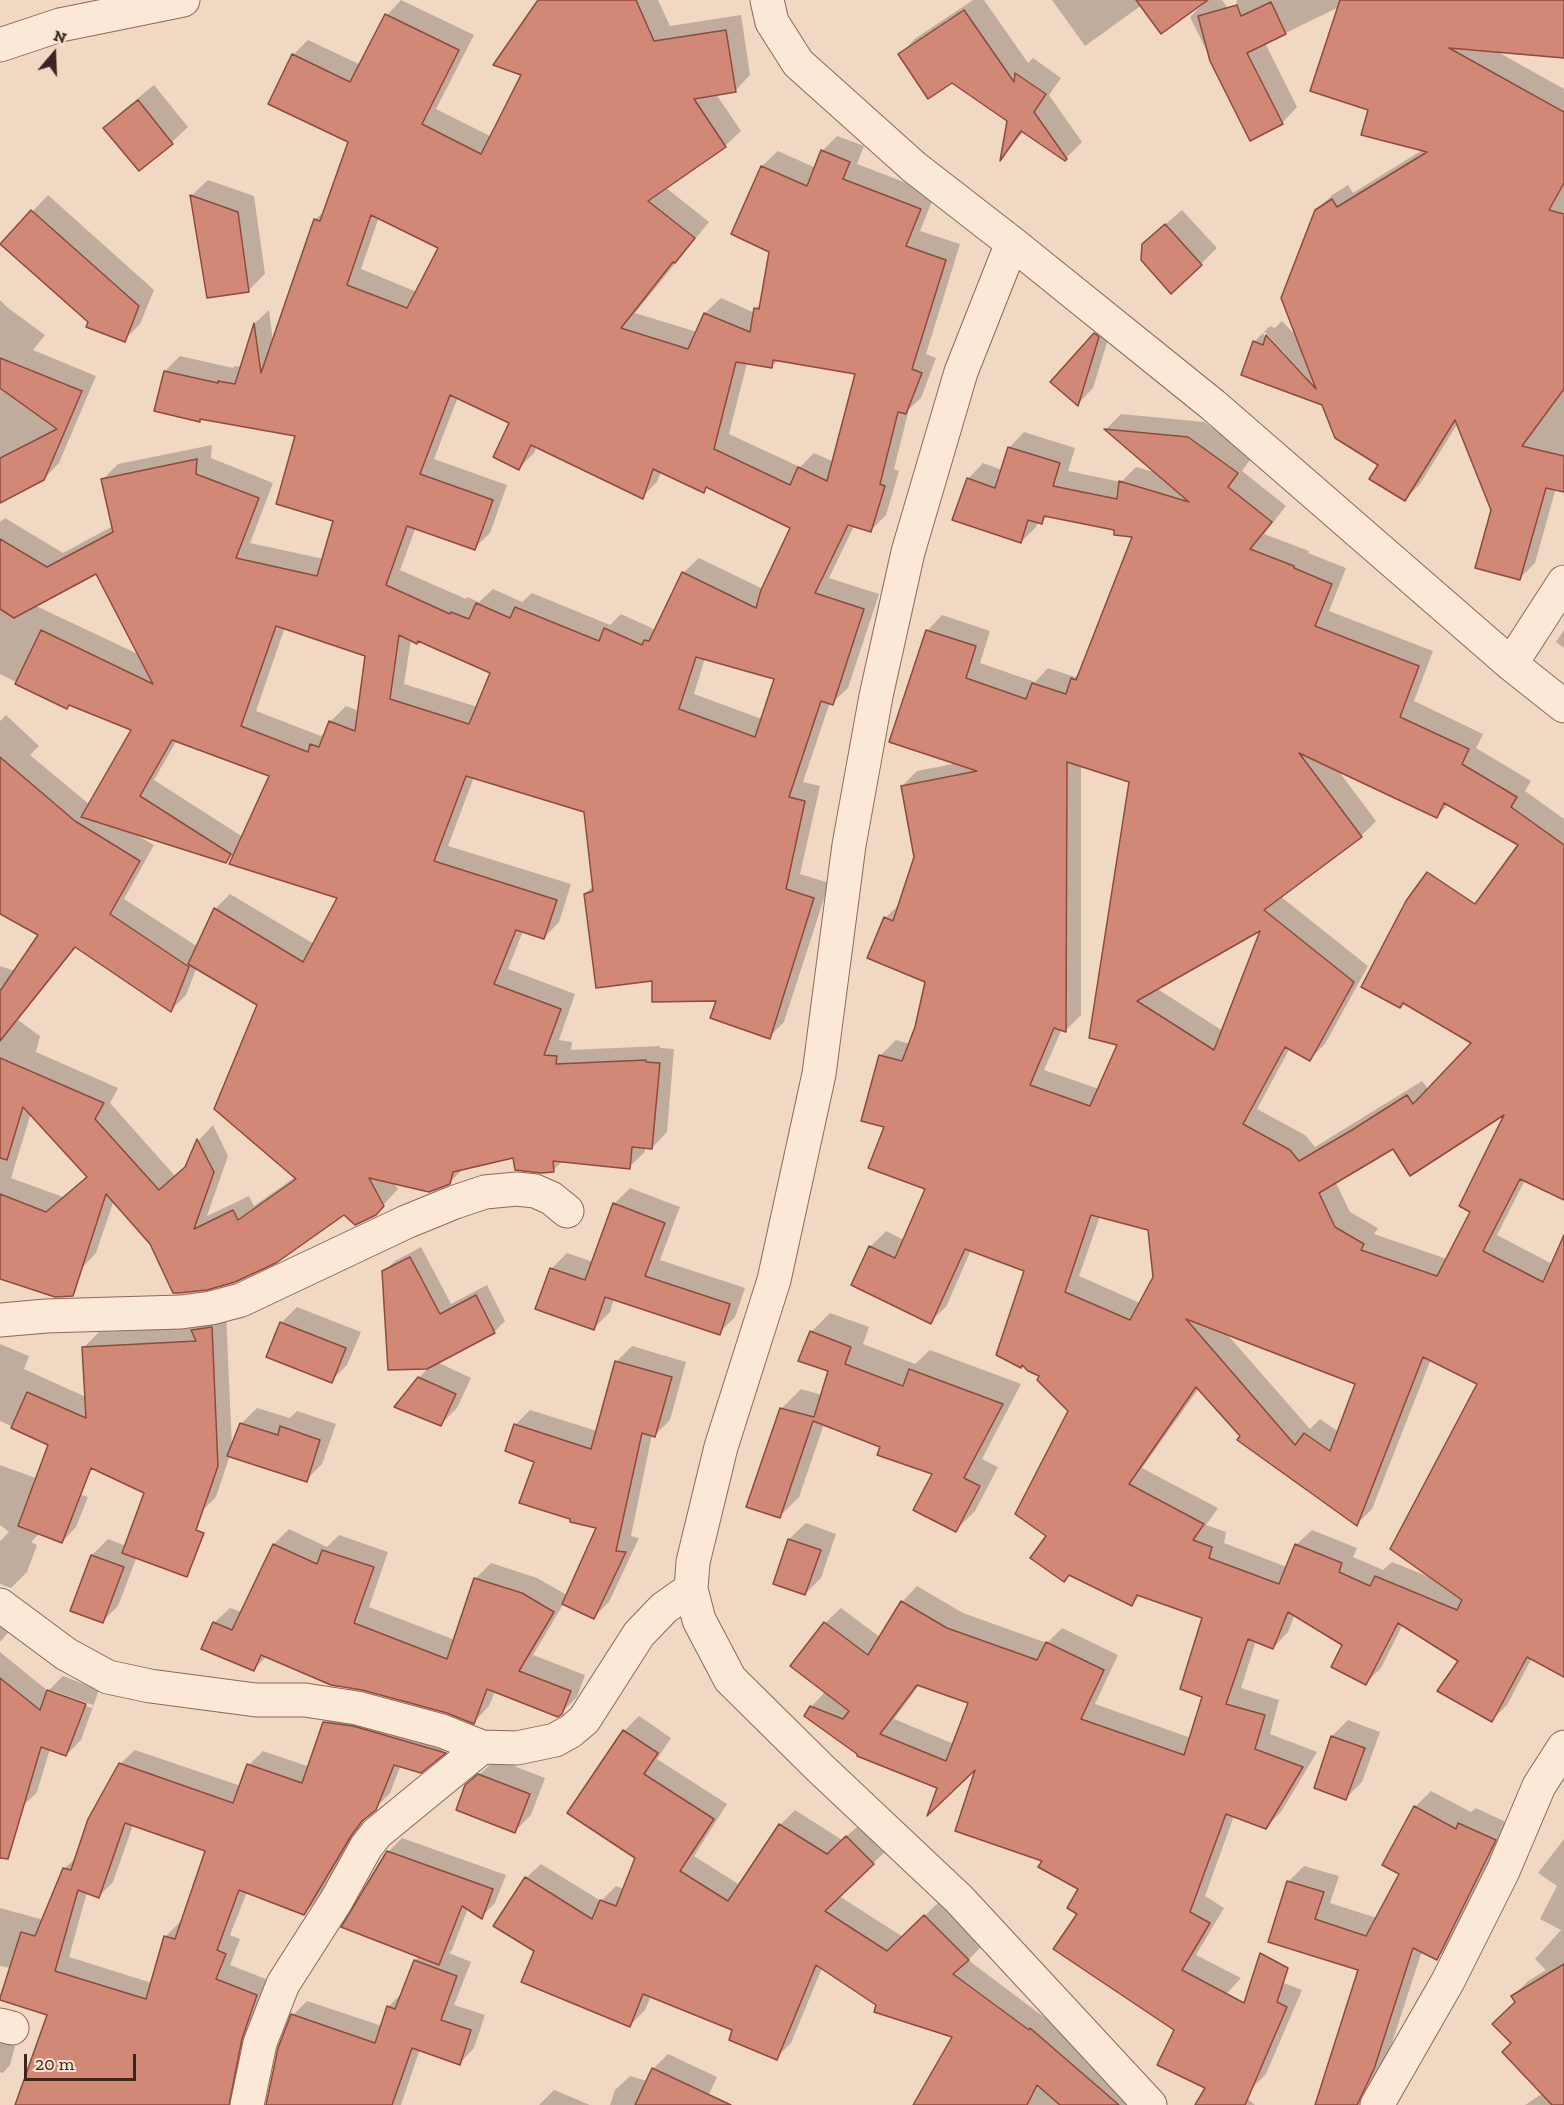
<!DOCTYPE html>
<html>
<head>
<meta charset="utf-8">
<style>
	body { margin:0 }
	#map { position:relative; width:1564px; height:2105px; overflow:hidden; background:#f1d8c3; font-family:"Zilla Slab",serif }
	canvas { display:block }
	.north { position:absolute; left:24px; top:24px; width:60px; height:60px; -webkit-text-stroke:4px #f7e5d3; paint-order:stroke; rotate:19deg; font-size:16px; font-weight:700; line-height:24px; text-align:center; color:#3b251e }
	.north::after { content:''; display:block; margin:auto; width:21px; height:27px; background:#3b251e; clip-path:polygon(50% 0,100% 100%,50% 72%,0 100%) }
	.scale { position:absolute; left:24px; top:2054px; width:112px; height:27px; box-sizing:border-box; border:3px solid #3b251e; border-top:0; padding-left:8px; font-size:18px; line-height:21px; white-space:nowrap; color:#3b251e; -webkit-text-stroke:4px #f7e5d3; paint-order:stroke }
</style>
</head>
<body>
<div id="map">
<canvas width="1564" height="2105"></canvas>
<div class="north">N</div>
<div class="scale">20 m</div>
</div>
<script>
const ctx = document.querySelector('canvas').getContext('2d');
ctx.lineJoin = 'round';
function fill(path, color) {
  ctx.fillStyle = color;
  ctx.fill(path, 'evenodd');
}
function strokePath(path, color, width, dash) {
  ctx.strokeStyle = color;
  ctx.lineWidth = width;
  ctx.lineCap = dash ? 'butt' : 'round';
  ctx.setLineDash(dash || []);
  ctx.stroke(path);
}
const shadow = new Path2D(`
	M401,0L474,35L436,109L492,137L523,74L539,0H658L670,26L741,15L750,75L735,91L716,94L741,131L725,146L665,187L709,222L635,313L697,332L705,313L721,298L755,313V309L762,302L770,251L733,233L762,166L778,151L816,168L822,151L837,136L864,146L857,164L935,194L920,231L960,244L926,354L936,358L921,398L909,409L894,469L899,471L886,515L871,530L854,526L829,578L879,594L848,688L832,703L830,702L803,782L820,786L800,874L829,883L784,1022L769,1037L718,1000L654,980L585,894L594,885L586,811L474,777L448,846L571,884L559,922L544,938L523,931L508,969L575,994L559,1040L572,1042L571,1050L660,1046V1048L674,1049L667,1132L652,1148L645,1147V1152L629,1167L563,1161L553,1170L515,1156L464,1168L449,1183H394L398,1189L375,1214L344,1213L151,1243L114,1200L96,1253L81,1269L0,1238V966L15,971L40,935L0,879V721L6,715L39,746L30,755L90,805L133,730L70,704L67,707L0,674V522L5,518L63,553L113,526L102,480L118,464L212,445L211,458L273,483L250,543L324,559L335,520L297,435L202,418L200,421L165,371L180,356L233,368L235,366L242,367L255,323L269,310L273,342L315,220L326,209L350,141L293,55L308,40L361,65L387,15ZM379,217L440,247L417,292L361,269ZM778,360L857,373L834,462L814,453L800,467L729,434L747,363L771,367ZM458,397L511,422L519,468L534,453L537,446L642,497L657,482L661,471L703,491L708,486L792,527L763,589L699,558L683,573L656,630L621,614L610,625L532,593L522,602L493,589L479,602L467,597L466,599L400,570L416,527L474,548L490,533L507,485L434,459ZM97,572L140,655L34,605ZM285,627L367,655L359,711L346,706L331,721L328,729L321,736L256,711ZM411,639L419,640L492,672L478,707L404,684ZM705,658L775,678L762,719L694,694ZM177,740L271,775L243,837L154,780ZM135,834L226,861L237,850L340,897L314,944L230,894L215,909L198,947L124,899L154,845ZM77,946L171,1010L186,995L197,967L259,1005L295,1177L254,1206L249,1196L207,1216L228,1156L213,1125L199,1140L188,1165L175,1176L110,1103L118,1088L36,1052L40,1036L18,1020ZM31,1113L88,1176L63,1197L11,1178Z
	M973,0H984L1028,63L1033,58L1061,78L1049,95L1082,142L1065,159L1024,131L1002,157L1009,120L952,82L900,54L916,38Z
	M1052,0H1222L1235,18L1237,0H1564V57L1496,51L1564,89V490L1556,488L1535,563L1519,579L1458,423L1420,484L1405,499L1380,465L1323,404L1254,342L1270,326L1275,328L1282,321L1297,337L1316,211L1332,195L1348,185L1353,193L1424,149L1369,109L1339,7L1265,43L1297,107L1282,123L1250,139L1190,17L1201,6L1200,4L1142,5L1085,46ZM1265,332L1307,378H1303L1263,334Z
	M154,85L188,127L172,142L105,128L121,112Z
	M208,180L254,196L265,274L249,290L208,296L192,195Z
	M48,195L154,290L140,324L124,340L89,322L5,241Z
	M1182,210L1217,248L1201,264L1160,229Z
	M0,300L8,308L45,335L33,350L96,376L59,463L44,479L0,501Z
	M1111,318L1114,320L1093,388L1078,404L1095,334Z
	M1121,414L1204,422L1252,457L1242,471L1286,506L1264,534L1309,551L1308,553L1346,568L1329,611L1433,651L1414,701L1483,734L1476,748L1531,781L1525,791L1564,819V941L1520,845L1449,804L1437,816L1337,769L1376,821L1361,836L1280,896L1368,966L1325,1044L1310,1059L1290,1048L1257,1109L1305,1135L1315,1147L1422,1081L1428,1089L1473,1043L1404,1002L1400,1006L1363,987L1415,888L1430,873L1564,974V1194L1525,1180L1497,1235L1558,1267L1564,1266V1489L1479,1383L1431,1359L1372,1509L1357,1524L1242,1436L1199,1388L1142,1468L1218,1508L1206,1525L1226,1532L1224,1543L1287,1567L1296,1545L1312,1530L1357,1548L1353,1557L1383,1570L1392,1562L1432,1578L1564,1521V1675L1532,1658L1507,1705L1492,1720L1460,1661L1403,1624L1381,1668L1366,1683L1344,1645L1295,1614L1288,1632L1273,1648L1256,1641L1241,1688L1279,1700L1270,1734L1317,1752L1281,1812L1266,1827L1234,1816L1205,1896L1224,1908L1196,1955L1241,1978L1202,2021L1079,1913L1080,1888L1044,1860L979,1765L938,1788L811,1707L826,1691L793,1666L825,1623L841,1608L881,1638L902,1602L917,1586L963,1613L1047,1643L1062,1628L1118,1655L1095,1704L1191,1738L1204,1696V1617L1141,1595L1132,1604L1048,1536L1070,1411L1041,1375L1026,1270L971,1250L946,1307L930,1322L853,1284L870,1247L886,1231L904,1240L927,1188L886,1126L880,1056L896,1040L910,1044L916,1027L927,981L885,918L901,903L915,857L902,786L917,771L958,763L927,631L942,615L990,631L980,663L1035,682L1048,668L1075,677L1082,670L1134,536L1116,529L1048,516L1041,522L1038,521L1036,527L1021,542L968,479L983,463L1002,470L1009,448L1024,432L1075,448L1068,471L1121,482L1136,467L1158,473L1106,429ZM1081,765L1131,781L1119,1044L1099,1089L1044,1070L1062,1029L1066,1030L1081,1015ZM1263,928L1223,1031L1156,988ZM1508,1110L1472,1211L1447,1259L1374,1234L1378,1228L1350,1212L1335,1181L1393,1147ZM1100,1216L1149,1229L1154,1277L1140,1303L1079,1276ZM1226,1333L1357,1384L1339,1432L1320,1419L1310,1429ZM920,1684L970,1702L954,1744L894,1719Z
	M1564,630V648L1556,642Z
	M630,1188L680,1207L660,1260L745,1288L735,1317L719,1333L614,1299L610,1312L594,1328L551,1269L567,1253L593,1262L614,1204Z
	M421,1247L451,1304L487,1285L505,1321L494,1332L437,1362L471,1378L457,1408L441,1424L419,1378L429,1367L384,1272L395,1261Z
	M297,1307L361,1332L347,1365L331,1381L281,1323Z
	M226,1313L232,1447L241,1424L257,1408L290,1418L297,1411L336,1424L322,1464L306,1480L230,1455L216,1497L201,1512L0,1421V1344L29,1356L24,1369L86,1397L84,1347L99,1332L195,1328L207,1315Z
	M830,1313L869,1327L863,1344L915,1364L930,1350L1021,1384L982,1459L998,1467L975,1511L956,1530L934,1473L882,1446L824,1424L799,1497L780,1516L781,1409L801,1389L822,1395L830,1370L811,1332Z
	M632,1346L686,1362L670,1420L655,1435L652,1434L631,1536L639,1538L609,1602L594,1617L564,1603L533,1655L585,1675L577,1697L561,1713L495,1691L489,1706L474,1722L447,1711L267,1656L254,1669L214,1623L230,1608L242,1612L274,1544L289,1529L327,1547L339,1535L388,1552L369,1607L455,1640L475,1579L491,1563L537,1578L567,1595L598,1526L535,1462L515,1425L530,1410L597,1431L617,1361Z
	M0,1465L88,1497L76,1527L62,1542L40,1533L31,1542L37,1545L27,1572L11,1588L0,1584V1541L9,1532L0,1525Z
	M806,1523L836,1534L821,1578L805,1594L774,1583L789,1539Z
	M108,1539L139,1551L118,1606L102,1622L72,1610L92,1555Z
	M0,1608L12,1628L0,1642Z
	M0,1652L48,1691L63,1676L99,1690L81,1740L66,1755L50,1749L37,1792L23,1806L0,1800ZM54,1691L93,1705L92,1708L54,1694Z
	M339,1708L458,1738L420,1771L401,1765L390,1793L365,1819L319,1899L304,1913L247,1892L230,1935L240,1939L230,1965L271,1981L249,2105H17L49,2014L11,1968L0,1966V1908L44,1920L65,1868L78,1856L120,1764L135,1750L241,1786L249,1765L263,1751L310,1767L325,1723ZM133,1825L207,1850L182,1922H180L166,1936L152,1983L69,1957L87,1892L99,1896L113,1882Z
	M639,1716L671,1738L657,1759L727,1804L694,1856L740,1885L780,1825L795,1810L842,1840L862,1823L888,1849L839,1896L903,1937L940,1901L983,1945L968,1960L1044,2017L1046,2015L1136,2094L1126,2105H915L954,2036L878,2004L822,1968L791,2043L776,2058L734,2030L651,1996L645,2010L630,2025L536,1950L526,1878L541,1864L601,1901L616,1886L624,1889L637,1858L569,1813L624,1731Z
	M1348,1720L1380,1732L1362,1782L1346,1798L1316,1787L1332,1736Z
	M496,1759L545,1778L531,1815L515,1831L467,1786Z
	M1431,1791L1471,1812L1476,1808L1510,1824L1453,1942L1437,1958L1422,1951L1389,2052L1365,2105H1316L1360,1969L1270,1941L1288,1882L1304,1866L1339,1876L1330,1903L1377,1918L1401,1873L1384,1864L1415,1807Z
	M402,1838L506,1875L495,1903L481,1917L468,1908L452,1950L449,1953L471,1962L454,2005L485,2015L474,2048L460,2063L420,2049L401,2105H268L293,2015L307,2001L382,2026L388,2007L403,1992L415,1961L419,1956L388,1852Z
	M1564,1839V2105H1525L1543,2093L1513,2043L1517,2002L1513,1996L1528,1981L1546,1970L1535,1959L1561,1930L1540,1919L1557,1886L1538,1873Z
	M1276,1980L1302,1990L1266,2074L1250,2090Z
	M0,2041L15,2046L10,2065L3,2073L0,2072Z
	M668,2054L717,2077L704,2105H610L615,2090L630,2076L647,2081L653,2069Z
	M1236,2089L1255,2105H1220Z
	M554,2090L590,2105H539Z`);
const building = new Path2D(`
	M538,0H636L654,41L726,30L736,92L694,99L726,147L648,201L695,238L675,263L673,262L621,328L688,349L704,313L750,332L754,308L759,309L769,252L731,234L761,166L807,186L821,150L850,162L843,179L921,209L906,246L946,260L912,369L922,373L906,414L898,412L880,484L885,486L871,532L848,525L815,593L864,609L833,705L821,701L789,797L805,801L786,889L814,898L770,1039L710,1018L716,1001L652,1002V981L596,988L584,894L593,891L584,812L466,776L434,861L557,900L544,939L516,930L494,984L561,1009L544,1055L557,1056L556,1064L646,1060V1062L660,1063L652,1149L632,1147L630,1169L553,1161L554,1172L541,1173L515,1170L513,1158L453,1172L450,1184L429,1192L369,1178L384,1206L376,1215L355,1225L344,1215L276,1263L235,1282L207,1290L179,1293H173L150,1244L106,1194L73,1296L55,1297L0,1279V1194L46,1212L87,1177L23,1107L7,1160L0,1158V1058L104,1103L95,1119L159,1190L185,1167L197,1139L214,1172L194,1229L233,1210L238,1220L296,1179L214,1109L257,1005L188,964L214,908L303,962L337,898L229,864L269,776L172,740L140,796L231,854L226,863L81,817L131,730L69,705L67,709L15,684L41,630L153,684L96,574L14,618L0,609V539L47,567L113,532L101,479L197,459L196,474L259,498L236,558L317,576L333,521L276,504L295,436L200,419V422L154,411L164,371L218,383V381L235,384L254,323L261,373L314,219L320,221L348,142L268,104L292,54L350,82L385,14L459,50L422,124L481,154L521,75L493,65ZM371,215L438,248L407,308L347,285ZM773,360L855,374L827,481L798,467L790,485L714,449L736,362L772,368ZM450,395L509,423L493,457L519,470L531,445L643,499L653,469L704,493L706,487L790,528L761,590L756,608L682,572L649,641L644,640L642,645L604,628L599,641L515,607L510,618L476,603L469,619L451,612L450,614L386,585L407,526L475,550L493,500L420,474ZM276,626L365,656L355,731L329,721L319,747L310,744L308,752L241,726ZM399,635L417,644L418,641L490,673L469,724L390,699ZM696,657L774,679L755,737L679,709Z
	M1136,0H1208L1161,34Z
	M1340,0H1564V58L1449,48L1564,112V183L1549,210L1564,214V389L1522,446L1564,456V492L1546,488L1520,580L1475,568L1491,510L1455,420L1405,501L1369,479L1378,465L1335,438L1322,405L1241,375L1253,341L1263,345L1266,335L1316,389L1281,298L1315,210L1332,199L1337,207L1427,152L1361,135L1368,110L1310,91Z
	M1271,2L1286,34L1247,53L1283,124L1250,141L1210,61L1198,16L1237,5L1241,16Z
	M964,10L1014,82L1015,73L1046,94L1034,112L1067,159L1065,161L1021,131L1000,161L1007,121L952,83L928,99L898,54Z
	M138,100L173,144L139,171L103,128Z
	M190,195L238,212L249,292L207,298Z
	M31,210L139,306L125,342L86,327L88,322L0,244Z
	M1165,224L1202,265L1171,294L1141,260L1142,244Z
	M1094,333L1099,337L1078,406L1050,382Z
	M0,358L82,391L44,480L0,503V458L57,429L0,388Z
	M1104,429L1188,437L1238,473L1228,487L1272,522L1250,549L1294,566V568L1332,584L1315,626L1419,666L1400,717L1469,749L1462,764L1517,797L1511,807L1564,845V1200L1520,1179L1483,1251L1543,1282L1564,1235V1677L1527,1657L1492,1722L1437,1691L1458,1661L1398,1623L1366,1685L1331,1667L1342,1645L1288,1612L1273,1649L1248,1639L1226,1704L1265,1715L1255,1749L1303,1767L1266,1829L1226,1814L1190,1912L1210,1923L1182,1970L1244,2003L1260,1953L1288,1968L1277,2002L1287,2007L1245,2105H1195L1205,2088L1157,2065L1174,2030L1053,1949L1077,1914L1067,1908L1078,1889L1038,1867L1042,1861L955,1831L975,1770L927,1816L937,1788L857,1756V1754L804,1716L810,1706L843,1719L849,1711L790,1666L824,1622L868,1655L901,1601L947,1628L1037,1660L1046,1642L1104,1670L1081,1719L1184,1755L1202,1697L1180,1689L1202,1618L1137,1595L1132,1606L1069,1575L1064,1582L1030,1558L1046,1536L1015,1514L1068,1411L1037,1380L1039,1376L1028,1371L1022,1365L1021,1368L996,1355L1024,1271L965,1249L931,1324L851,1285L869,1246L895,1258L925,1189L868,1168L884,1127L861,1121L879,1055L902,1061L915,1027L925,982L867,958L884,917L893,921L914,857L901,786L977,771L889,742L926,630L976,646L966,678L1026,699L1032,683L1066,694L1071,678L1076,680L1132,537L1114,535V530L1044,516L1042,524L1028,520L1021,543L952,520L967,478L995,488L1008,447L1060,463L1053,486L1117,499L1119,481L1189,502ZM1299,753L1437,818L1444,803L1518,845L1475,904L1427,872L1406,901L1361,987L1400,1008L1403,1003L1471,1043L1413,1104L1407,1095L1352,1130L1299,1161L1290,1150L1243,1124L1285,1047L1310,1061L1354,982L1264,910L1362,837ZM1067,762L1129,782L1089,1038L1117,1045L1090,1106L1030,1085L1054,1028L1066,1032ZM1260,931L1214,1050L1137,1001ZM1504,1115L1459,1206L1470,1212L1437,1276L1361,1250L1364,1244L1335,1227L1319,1193L1393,1149L1410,1176ZM1091,1215L1148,1230L1153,1277L1130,1320L1065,1292ZM1186,1319L1355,1384L1330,1451L1304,1433L1295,1445ZM1423,1357L1477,1384L1390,1549L1462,1600L1457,1610L1375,1576L1370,1586L1339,1572L1342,1563L1295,1544L1279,1584L1209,1558L1212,1547L1193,1540L1204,1524L1129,1484L1196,1387L1240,1436L1237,1440L1357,1526ZM917,1685L968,1703L946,1761L880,1734Z
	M0,757L75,821L140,861L110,914L189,967L171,1012L75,947L0,1041V991L38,935L0,914Z
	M613,1203L665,1223L645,1276L730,1304L720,1335L605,1297L594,1330L535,1309L550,1268L585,1280Z
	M410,1257L440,1314L476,1295L495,1333L427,1369L388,1370L382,1271Z
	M280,1322L346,1348L332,1383L266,1357Z
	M212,1327L218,1466L196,1530L204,1533L187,1577L122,1553L144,1493L91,1468L62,1543L18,1526L48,1445L11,1428L27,1392L86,1418L82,1347L196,1341L191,1330Z
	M810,1331L851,1347L845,1364L903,1386L909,1369L1003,1404L964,1478L980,1486L956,1532L913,1510L932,1474L877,1455L880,1447L813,1421L780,1518L746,1507L780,1408L814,1417L828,1371L798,1361Z
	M615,1361L672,1377L655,1437L642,1433L616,1551L626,1552L594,1619L562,1604L596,1528L570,1522V1519L519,1503L534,1462L505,1451L514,1424L591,1449Z
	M418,1377L456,1394L441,1426L394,1407Z
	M240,1423L278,1435L280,1426L320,1440L307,1482L227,1456Z
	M788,1539L821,1550L805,1595L773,1584Z
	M273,1544L317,1564L322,1550L374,1567L354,1623L447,1659L474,1578L522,1593L554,1612L519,1671L571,1691L562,1714L558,1717L487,1689L474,1724L447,1713L362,1690L331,1685L261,1655L254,1671L201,1649L213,1622L232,1630Z
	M91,1555L124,1567L103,1623L70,1611Z
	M0,1678L40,1710L47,1690L86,1704L66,1756L41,1747L8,1859L0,1858Z
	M323,1722L353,1726L446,1753L421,1773L394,1765L376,1810L362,1821L351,1836L304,1915L239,1890L217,1950L226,1954L216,1979L257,1995L242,2039L229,2105H15L47,2015L0,2000V1998L21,1932L35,1936L63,1868L71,1870L88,1819L119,1763L233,1803L247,1764L302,1783ZM125,1823L205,1851L175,1939L164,1936L146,1999L55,1971L78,1890L99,1898Z
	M623,1730L658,1753L644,1774L714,1819L680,1871L728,1901L779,1824L827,1854L846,1836L874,1864L825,1911L887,1951L924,1915L969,1960L953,1974L1029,2030L1030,2028L1119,2105H1060L1037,2085L1027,2105H913L952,2037L874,2012L876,2005L816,1965L777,2060L729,2040L732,2030L643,1994L630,2027L521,1982L534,1951L493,1926L525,1877L592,1919L600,1900L616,1906L635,1858L567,1813Z
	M1331,1736L1365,1748L1346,1800L1314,1788Z
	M478,1774L530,1794L515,1833L456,1810L465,1785Z
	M1414,1806L1456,1829L1458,1823L1496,1840L1437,1960L1413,1948L1374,2069L1357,2105H1315L1358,1970L1268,1942L1287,1881L1324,1892L1315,1919L1366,1936L1399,1874L1382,1865Z
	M387,1851L493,1889L482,1919L462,1906L439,1965L341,1927Z
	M414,1960L457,1976L441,2020L471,2030L460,2065L412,2048L392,2105H266L278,2048L291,2014L375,2043L387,2006L395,2009Z
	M1564,1964V2105H1552L1502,2052L1511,2043L1492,2024L1515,2002L1511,1996Z
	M652,2068L731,2105H635Z`);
const minor = new Path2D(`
	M767,0L772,22L798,63L914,167L1012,243L1213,405L1511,664L1564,706
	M0,45L60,25L183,0
	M1012,243L961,372L908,552L876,696L849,845L819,1074L774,1280L721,1447L693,1562L691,1589L699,1620L730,1679L820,1768L959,1899L1150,2105
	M1511,664L1564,582
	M0,1320L46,1316L181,1312L211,1308L241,1300L406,1222L455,1202L485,1192L517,1189L535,1191L551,1198L567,1211
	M0,1605L66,1654L108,1677L150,1686L256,1700H305L357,1708L442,1731L482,1747L517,1748L555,1740L571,1731L584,1720L639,1634L664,1608L691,1589
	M0,2025L12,2028
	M247,2105L260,2043L283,1984L336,1901L366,1847L377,1833L482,1747
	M1377,2105L1448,1981L1503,1871L1539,1786L1564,1747`);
fill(shadow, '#0003');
fill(building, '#d18877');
strokePath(building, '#8d4a3d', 1.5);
strokePath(minor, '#8c6859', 35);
strokePath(minor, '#fbe8d7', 33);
</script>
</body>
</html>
